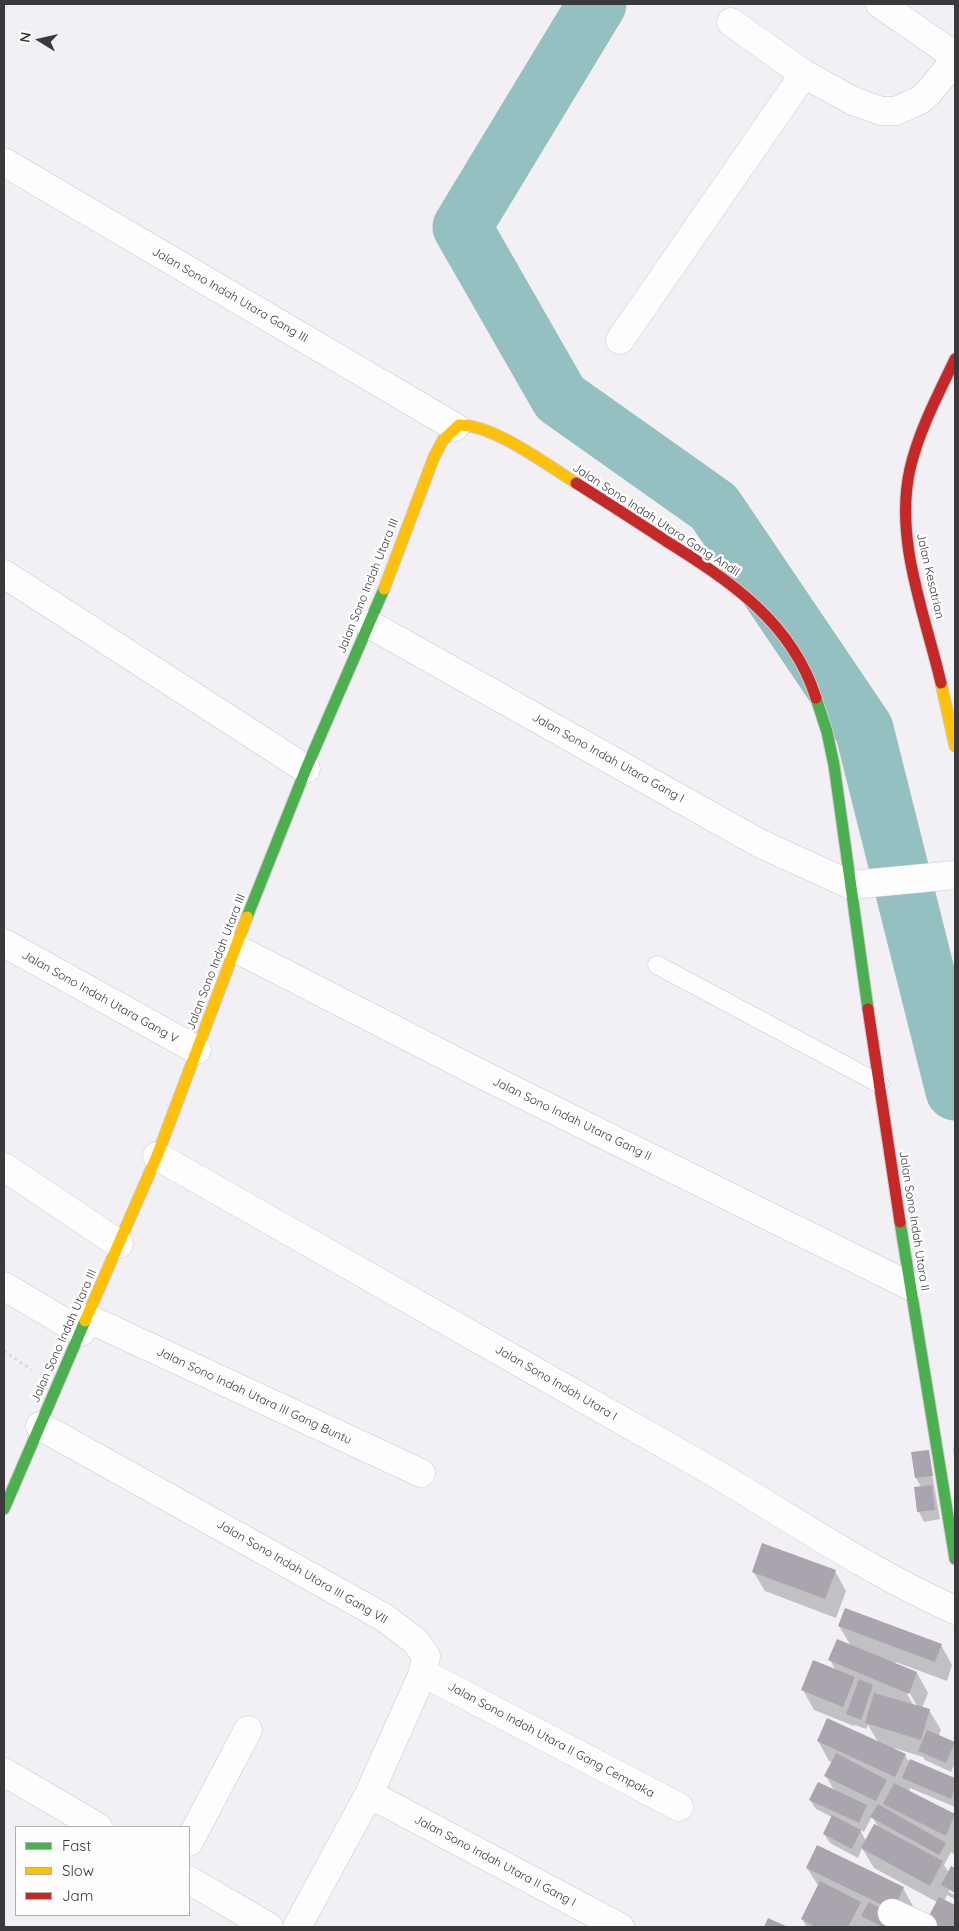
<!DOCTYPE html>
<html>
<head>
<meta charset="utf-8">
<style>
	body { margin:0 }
	#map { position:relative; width:959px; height:1931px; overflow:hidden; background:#f2f0f4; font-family:Quicksand,sans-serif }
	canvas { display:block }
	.frame { position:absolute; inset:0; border:5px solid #3a393b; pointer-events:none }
	.legend { position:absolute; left:15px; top:1826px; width:175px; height:90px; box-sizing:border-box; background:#fefdfe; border:1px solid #b0afb0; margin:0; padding:6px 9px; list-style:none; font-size:15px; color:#3a393b }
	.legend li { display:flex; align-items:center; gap:10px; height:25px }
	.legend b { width:25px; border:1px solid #b0afb0 }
	.north { position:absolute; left:15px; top:15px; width:50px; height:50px; -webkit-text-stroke:4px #fefdfe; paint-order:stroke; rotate:280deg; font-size:14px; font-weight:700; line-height:20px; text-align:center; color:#3a393b }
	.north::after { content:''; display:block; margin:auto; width:18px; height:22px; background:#3a393b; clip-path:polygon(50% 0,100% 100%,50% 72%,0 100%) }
</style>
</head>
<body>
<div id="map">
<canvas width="959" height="1931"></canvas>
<div class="frame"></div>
<ul class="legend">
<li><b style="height:6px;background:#4caf50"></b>Fast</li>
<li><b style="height:6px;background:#ffc107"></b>Slow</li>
<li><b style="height:6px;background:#c62828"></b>Jam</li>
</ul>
<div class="north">N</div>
</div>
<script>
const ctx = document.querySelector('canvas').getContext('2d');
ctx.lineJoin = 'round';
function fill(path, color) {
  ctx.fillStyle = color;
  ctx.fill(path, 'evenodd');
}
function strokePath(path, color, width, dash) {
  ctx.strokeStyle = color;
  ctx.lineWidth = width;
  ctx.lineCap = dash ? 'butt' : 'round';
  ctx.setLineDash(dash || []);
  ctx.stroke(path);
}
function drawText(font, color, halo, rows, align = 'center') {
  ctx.font = font + ' Quicksand,sans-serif';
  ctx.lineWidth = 5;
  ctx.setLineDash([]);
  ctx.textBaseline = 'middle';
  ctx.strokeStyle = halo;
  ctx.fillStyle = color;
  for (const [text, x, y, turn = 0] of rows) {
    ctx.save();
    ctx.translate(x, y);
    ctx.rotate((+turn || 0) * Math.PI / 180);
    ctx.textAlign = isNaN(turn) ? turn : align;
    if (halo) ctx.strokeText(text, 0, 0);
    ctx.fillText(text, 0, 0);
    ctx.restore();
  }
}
const shadow = new Path2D(`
	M955,1447V1463L953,1448Z
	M928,1451L940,1519L924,1522L919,1512L916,1488L921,1487L916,1478Z
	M753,1571H835L846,1591L836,1618L765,1591Z
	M839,1626L941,1645L952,1665L947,1681L896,1662L895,1664L917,1673L928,1693L922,1708L929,1710L941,1730L939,1735L955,1745V1763L951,1772L925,1760L923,1757L894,1748L893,1749L905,1755L910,1763L911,1760L955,1780V1807L910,1788L909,1791L955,1816V1855L951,1852L944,1865L949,1873L952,1867L955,1869V1892L949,1889V1892L955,1895V1899L947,1895L944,1901L955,1906V1927H931L937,1902L874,1868L862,1848L858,1858L830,1843L824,1834L832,1817L816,1809L810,1800L835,1792L826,1776L832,1762L829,1761L818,1741L878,1742L868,1725L866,1729L855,1725L854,1726L814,1710L803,1690L836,1671L830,1660L851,1646ZM907,1688L917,1706H914L904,1689ZM872,1816L878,1827L866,1841L860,1830L864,1832Z
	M807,1868L903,1888L914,1908L906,1924L911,1927H807L802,1919L819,1887Z`);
const river = new Path2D(`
	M597,4L462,227L560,398L714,507L864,729L955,1091`);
const building = new Path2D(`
	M929,1450L933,1476L915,1478L911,1452Z
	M932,1485L935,1510L917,1512L914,1487Z
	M762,1543L836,1570L825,1599L752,1572Z
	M845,1608L942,1644L935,1662L838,1626Z
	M837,1639L917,1672L909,1694L828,1660Z
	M813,1660L855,1677L843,1707L801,1690Z
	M859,1679L873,1685L861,1720L846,1714Z
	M874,1693L930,1709L921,1740L865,1723Z
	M827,1718L906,1754L895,1777L817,1741Z
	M927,1730L955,1742L946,1763L918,1751Z
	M836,1753L887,1780L876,1801L824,1776Z
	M910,1759L955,1778V1787L951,1799L902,1778Z
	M818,1782L867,1805L859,1823L809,1800Z
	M894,1783L955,1814L946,1836L883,1804Z
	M878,1804L946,1843L939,1855L870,1817Z
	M832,1815L861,1830L852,1849L823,1834Z
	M874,1824L943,1861L930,1886L861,1848Z
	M817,1845L904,1887L893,1910L806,1868Z
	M951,1866L955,1868V1893L941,1885Z
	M820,1881L861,1902L848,1927H816L801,1919Z
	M939,1897L955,1905L954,1927H939L926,1921Z
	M869,1902L914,1927H883L861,1916Z
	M768,1918L788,1927H764Z`);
const path = new Path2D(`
	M4,1351L32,1370`);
const lane = new Path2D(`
	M657,965L880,1084`);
const street = new Path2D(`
	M880,4L955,56
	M731,22L804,74L853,101L881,111H896L920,100L928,93L955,60
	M4,162L455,427
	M620,340L804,74
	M4,574L306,769
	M369,624L759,843L851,885L955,875
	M4,943L197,1050
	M235,948L479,1073L910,1286
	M157,1156C338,1259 518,1362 699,1464C784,1513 865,1570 955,1610
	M4,1167L119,1244
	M4,1286L81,1332
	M87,1318L421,1473
	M40,1426L385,1618L415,1641L426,1656L423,1673L369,1794L297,1927
	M423,1673L679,1807
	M4,1772L98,1827
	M369,1794L620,1927
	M189,1842L248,1730
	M189,1880L269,1927
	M892,1913L923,1927`);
const fast = new Path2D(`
	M816,698L827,732L834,765L868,1009
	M247,917L306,769L384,589
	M900,1222L955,1559
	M4,1509L85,1321`);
const slow = new Path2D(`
	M384,589L434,457L443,440L459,425C494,425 546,464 576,483
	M941,683L955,746
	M85,1321L157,1156L247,917`);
const jam = new Path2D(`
	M576,483C606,502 636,521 666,541C730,581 792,622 816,698
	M941,683C925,614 894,540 910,469C919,430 938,395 955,359
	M868,1009L900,1222`);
const streetNames = [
	["Jalan Sono Indah Utara Gang III",230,295,30],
	["Jalan Sono Indah Utara Gang Andil",656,520,33],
	["Jalan Kesatrian",930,576,77],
	["Jalan Sono Indah Utara III",368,586,-68],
	["Jalan Sono Indah Utara Gang I",608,758,29],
	["Jalan Sono Indah Utara III",216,962,-69],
	["Jalan Sono Indah Utara Gang V",100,997,29],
	["Jalan Sono Indah Utara Gang II",572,1119,26],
	["Jalan Sono Indah Utara II",914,1221,81],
	["Jalan Sono Indah Utara III",64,1336,-66],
	["Jalan Sono Indah Utara I",556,1383,30],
	["Jalan Sono Indah Utara III Gang Buntu",254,1396,25],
	["Jalan Sono Indah Utara III Gang VII",302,1572,30],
	["Jalan Sono Indah Utara II Gang Cempaka",551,1740,28],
	["Jalan Sono Indah Utara II Gang I",495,1861,28]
];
fill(shadow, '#0003');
strokePath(river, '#94c0c1', 59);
fill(building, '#a9a4ae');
strokePath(lane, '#cbcacc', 19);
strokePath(street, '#cbcacc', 29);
strokePath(fast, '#cbcacc', 13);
strokePath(slow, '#cbcacc', 13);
strokePath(jam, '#cbcacc', 13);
strokePath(path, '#d8d6d8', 3, [2.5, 4]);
strokePath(lane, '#fdfdfd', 18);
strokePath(street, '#fdfdfd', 28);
strokePath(fast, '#4caf50', 11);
strokePath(slow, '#ffc107', 11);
strokePath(jam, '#c62828', 11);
drawText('12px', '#3a393b', '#fefdfe', streetNames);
</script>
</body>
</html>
